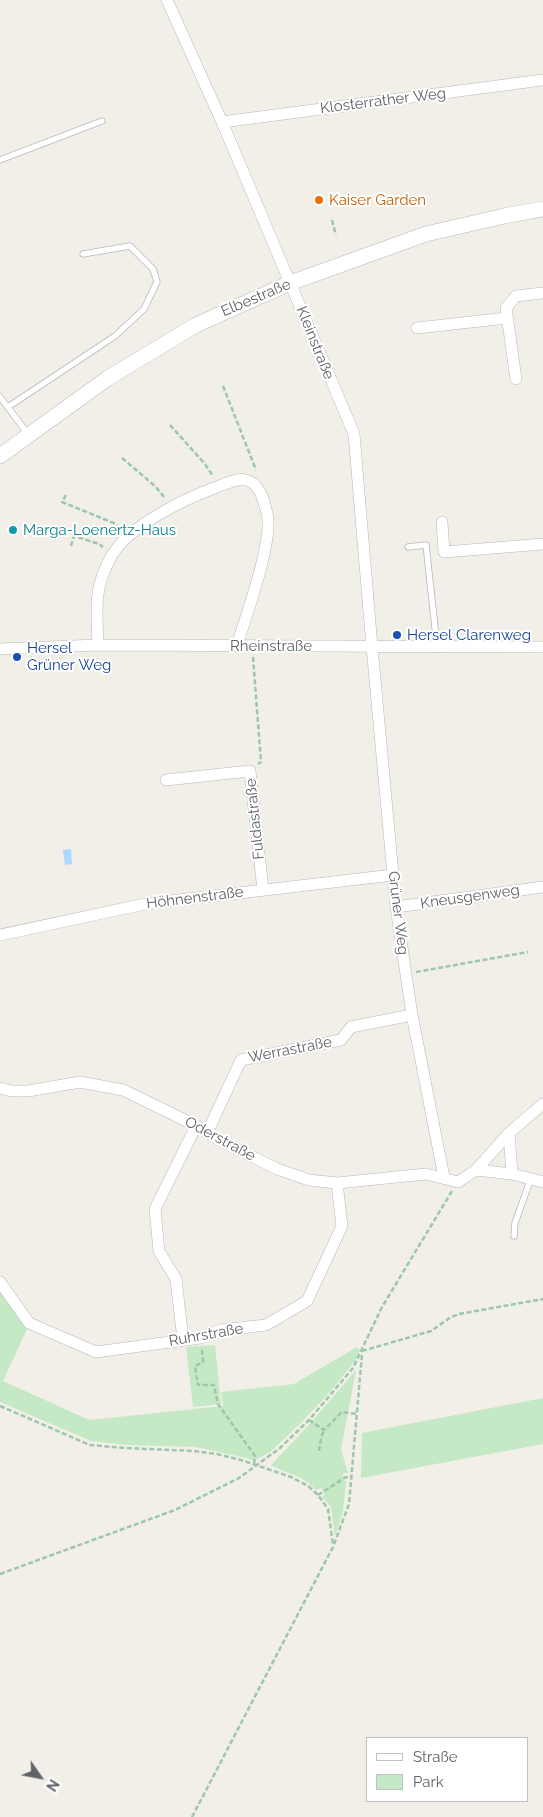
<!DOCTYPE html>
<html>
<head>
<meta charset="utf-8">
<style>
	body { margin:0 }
	#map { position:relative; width:543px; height:1817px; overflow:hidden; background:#f1efe8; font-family:Raleway,sans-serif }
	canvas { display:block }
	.legend { position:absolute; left:366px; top:1737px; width:162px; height:65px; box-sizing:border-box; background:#fff; border:1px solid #bfc1c3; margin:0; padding:6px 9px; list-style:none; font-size:15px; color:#5f6368 }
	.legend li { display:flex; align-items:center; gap:10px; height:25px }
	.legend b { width:25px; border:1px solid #bfc1c3 }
	.north { position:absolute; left:15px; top:1752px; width:50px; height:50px; -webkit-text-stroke:4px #fff; paint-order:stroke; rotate:123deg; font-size:14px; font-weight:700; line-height:20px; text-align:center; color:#5f6368 }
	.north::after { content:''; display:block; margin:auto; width:18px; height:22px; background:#5f6368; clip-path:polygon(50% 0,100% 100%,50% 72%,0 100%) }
</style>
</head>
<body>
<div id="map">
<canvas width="543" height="1817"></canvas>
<ul class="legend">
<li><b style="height:6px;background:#fff"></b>Straße</li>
<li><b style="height:14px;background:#c5e8c5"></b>Park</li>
</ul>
<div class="north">N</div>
</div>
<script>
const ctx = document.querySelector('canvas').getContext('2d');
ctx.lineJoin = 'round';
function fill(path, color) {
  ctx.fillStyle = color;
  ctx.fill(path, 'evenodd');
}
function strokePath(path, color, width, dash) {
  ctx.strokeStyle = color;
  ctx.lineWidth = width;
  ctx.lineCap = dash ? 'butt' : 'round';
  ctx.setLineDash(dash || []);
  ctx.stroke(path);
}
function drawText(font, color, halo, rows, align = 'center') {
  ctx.font = font + ' Raleway,sans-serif';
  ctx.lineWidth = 4;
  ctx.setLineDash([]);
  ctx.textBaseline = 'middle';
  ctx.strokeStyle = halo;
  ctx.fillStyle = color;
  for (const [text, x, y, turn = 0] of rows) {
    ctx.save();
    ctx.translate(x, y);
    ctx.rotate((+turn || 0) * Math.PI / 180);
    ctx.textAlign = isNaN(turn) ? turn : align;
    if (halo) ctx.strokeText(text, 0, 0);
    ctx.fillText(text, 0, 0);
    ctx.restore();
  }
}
const green = new Path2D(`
	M0,1292L27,1329L3,1381L89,1420L223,1406L221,1392L294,1384L357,1347L360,1350L357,1358L330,1392L301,1423L270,1452L255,1460L196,1447L127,1445L91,1441L0,1402Z
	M215,1345L221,1404L193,1407L186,1347Z
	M356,1370L341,1449L348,1473H343V1480L346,1481L343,1512L335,1536L331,1507L322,1497L325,1494L321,1488L316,1490C301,1474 289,1475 271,1465L307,1427Z
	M543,1398V1444L361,1478L362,1433Z`);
const water = new Path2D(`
	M71,849L72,864L65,865L63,850Z`);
const path = new Path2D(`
	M332,220L336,235
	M223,386L256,470
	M170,425L205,464L213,476
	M122,458L155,486L165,498
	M66,495L62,502L116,524L120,528
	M71,546L74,536L99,544L103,547
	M253,657L261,762L258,764
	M416,972L528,952
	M202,1350L203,1362L195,1366L198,1385H214L218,1404L255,1456L254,1464
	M362,1351L431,1331L451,1317L459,1314L543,1299
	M0,1406L90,1445L125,1448L194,1451L217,1454L241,1460L291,1477L308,1486L318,1495L328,1509L333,1545
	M309,1420L324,1430L342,1412L357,1414
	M319,1451L321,1438L324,1430
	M318,1495L346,1477L351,1478
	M0,1574L175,1510L239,1478L280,1448L309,1420L353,1368L382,1307L452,1191
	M192,1817L333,1547L349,1504L362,1354`);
const service = new Path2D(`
	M0,160L102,121
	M0,397L28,434
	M8,407L115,336L144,309L157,282L153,269L130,246L83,254
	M408,547L426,545L437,646
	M514,1236L515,1223L531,1178`);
const minor = new Path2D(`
	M167,0L222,122L354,434L372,647L396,907L412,1015L444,1177
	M222,122L543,80
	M417,328L507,318
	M516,379L506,308L516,296L543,293
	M442,522L444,552L543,544
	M98,645C97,610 93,589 111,557C128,526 184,499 217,487C225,484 237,478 246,480C260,483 264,501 267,513C274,540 246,616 237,645
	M0,649L98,645L543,647
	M166,780L250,771L263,890
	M396,907L543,887
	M0,935L145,904L393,875
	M0,1088L11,1091H28L80,1082L123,1090L193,1124L219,1140L277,1169L309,1180L337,1183L426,1174L458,1182L476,1170L509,1133L543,1104
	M207,1133L241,1060L341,1040L351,1027L412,1015
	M509,1133L512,1174
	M476,1170L512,1174L543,1182
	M0,1282L29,1323L96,1352L200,1338L221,1330L266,1325L307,1301L342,1226L337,1183
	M183,1340L176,1279L159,1251L155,1209L196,1126`);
const secondary = new Path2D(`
	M0,456L108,378L196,325L290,283L426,234L504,216L543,209`);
const markers = [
	[319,200,5,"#e8710a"],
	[13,530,5,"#0f9aa8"],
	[397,635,5,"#1a4fb4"],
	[17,657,5,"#1a4fb4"]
];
const streetNames = [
	["Klosterrather Weg",383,101,-7],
	["Elbestraße",256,298,-23],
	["Kleinstraße",315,343,68],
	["Rheinstraße",271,646],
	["Fuldastraße",255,819,-96],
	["Kneusgenweg",470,897,-8],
	["Höhnenstraße",195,898,-7],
	["Grüner Weg",398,913,83],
	["Werrastraße",290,1050,-11],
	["Oderstraße",220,1139,28],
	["Ruhrstraße",206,1335,-10]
];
const foodNames = [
	["Kaiser Garden",329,200]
];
const cultureNames = [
	["Marga-Loenertz-Haus",23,530]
];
const transitNames = [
	["Hersel Clarenweg",407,635],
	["Hersel",27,648],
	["Grüner Weg",27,665]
];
fill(green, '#c5e8c5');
fill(water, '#aadaff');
strokePath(service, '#b5b8bc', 7);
strokePath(minor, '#b5b8bc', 12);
strokePath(secondary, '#b6babf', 16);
strokePath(path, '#9cc7a9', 2.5, [5, 2.5]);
strokePath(service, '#fff', 5.5);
strokePath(minor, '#fff', 11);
strokePath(secondary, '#fff', 15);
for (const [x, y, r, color] of markers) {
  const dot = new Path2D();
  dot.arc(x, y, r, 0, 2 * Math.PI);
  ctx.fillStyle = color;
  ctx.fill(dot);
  strokePath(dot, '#fff', 2);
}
drawText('15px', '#5f6368', '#fff', streetNames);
drawText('15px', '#c56008', '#fff', foodNames, 'left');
drawText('15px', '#0d838f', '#fff', cultureNames, 'left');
drawText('15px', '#164399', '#fff', transitNames, 'left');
</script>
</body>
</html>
